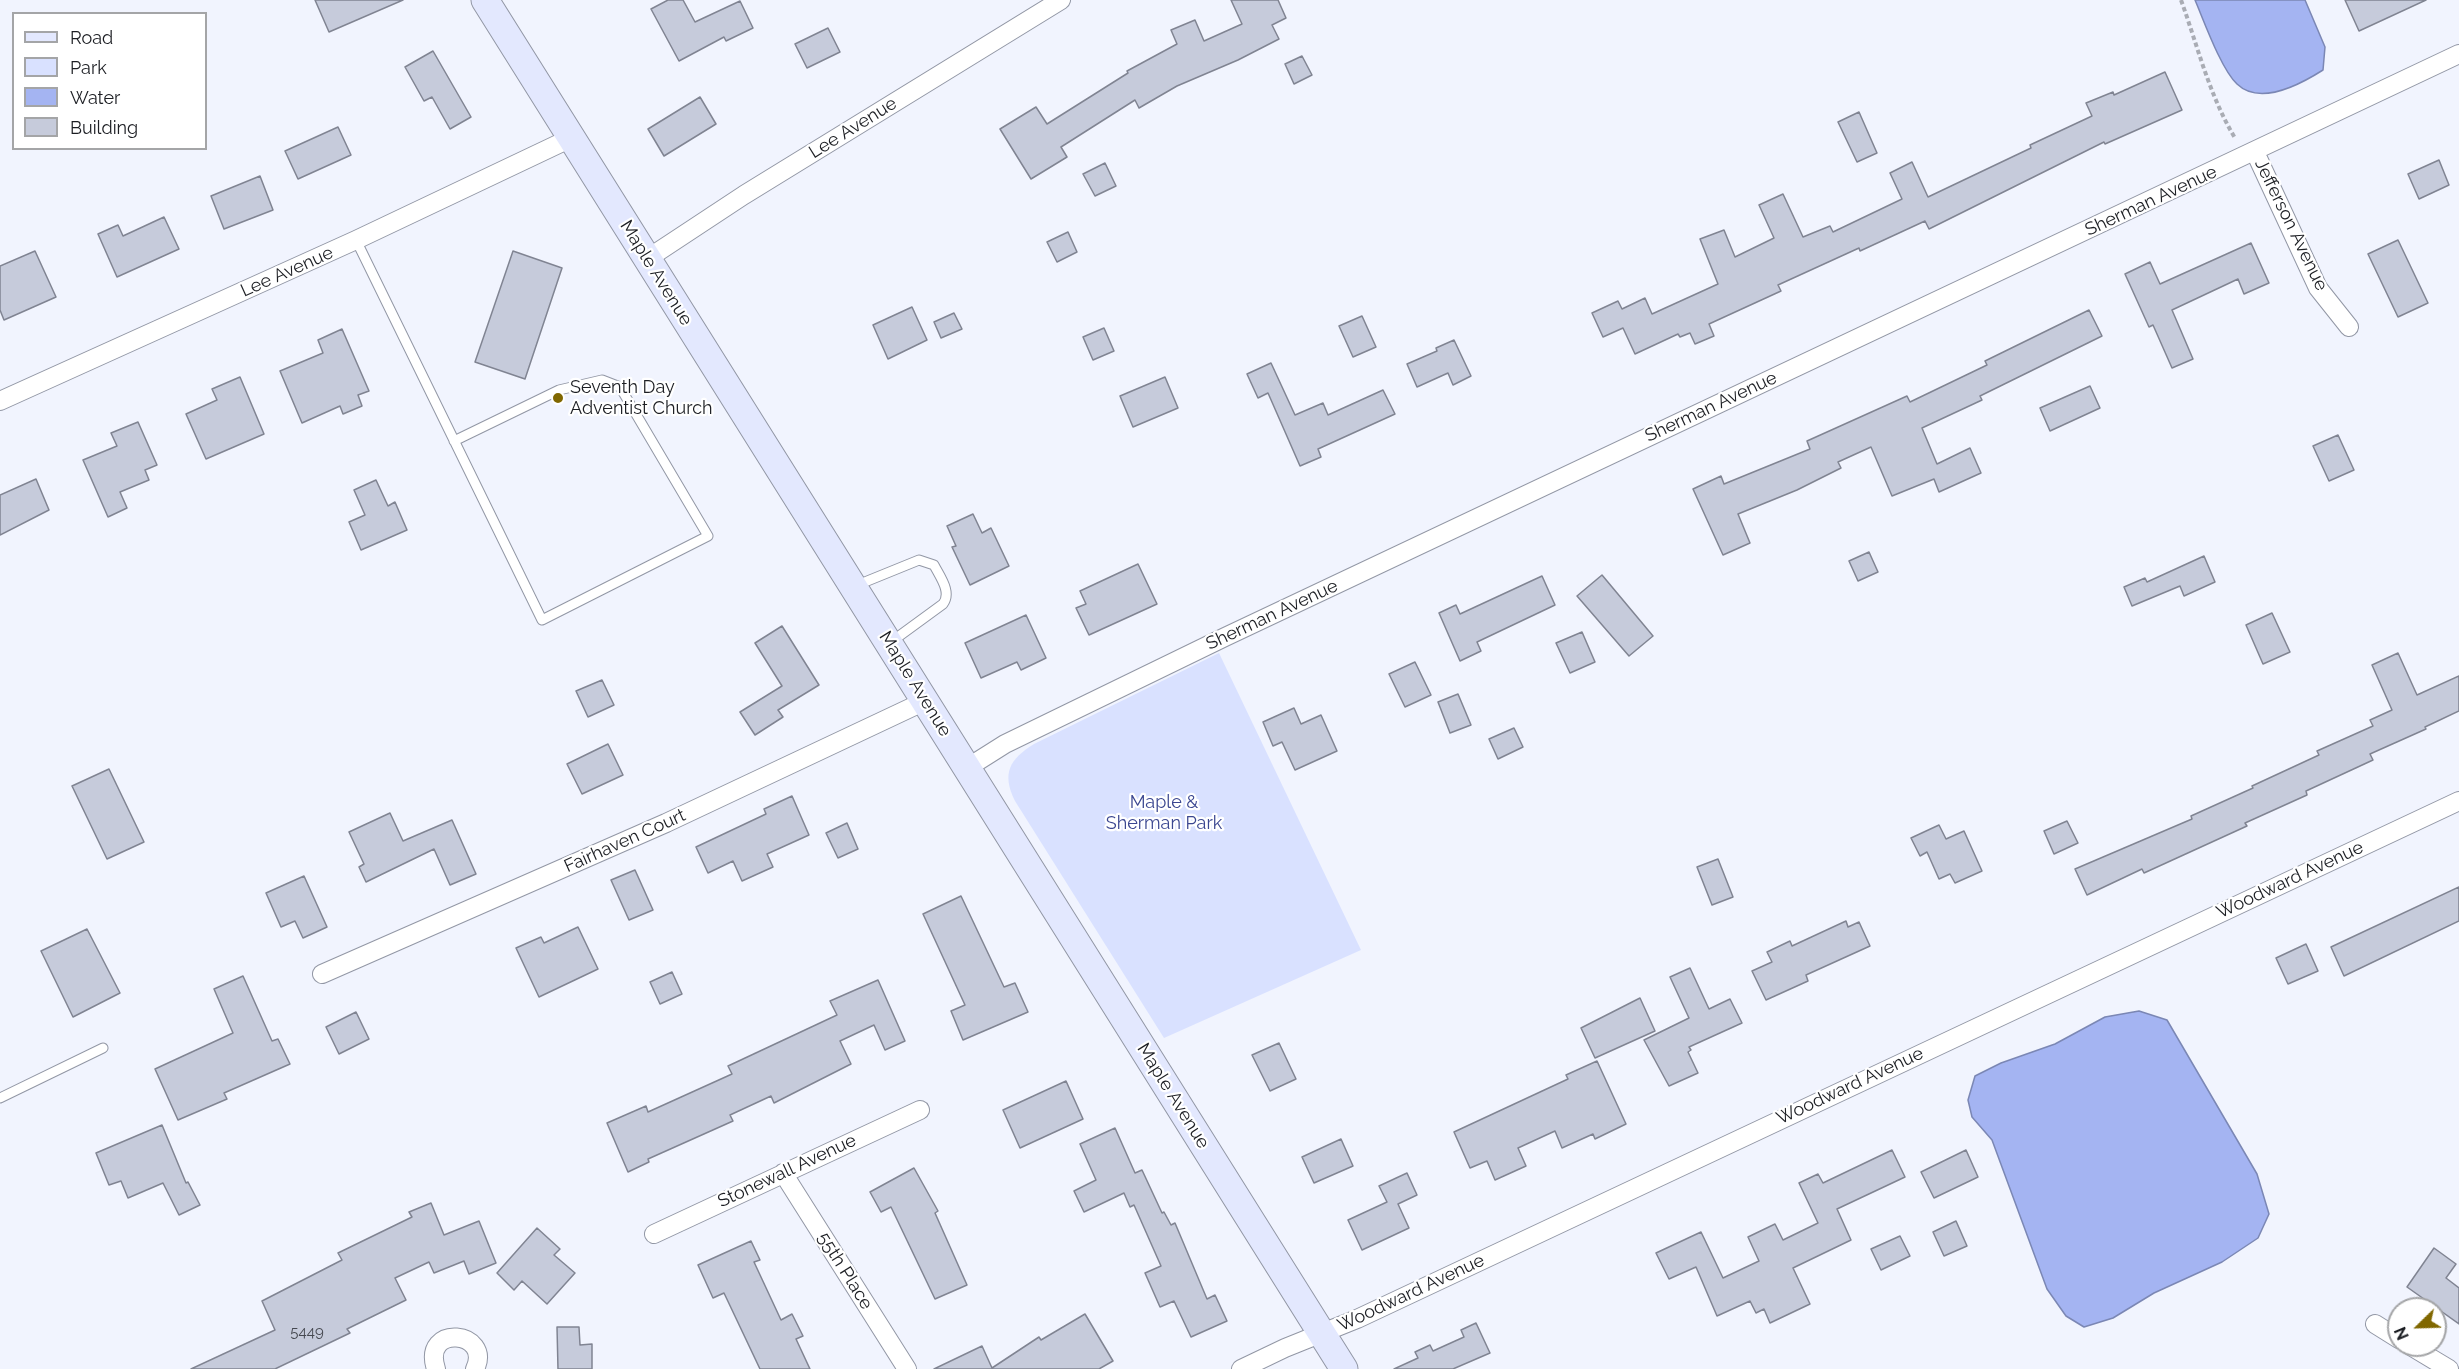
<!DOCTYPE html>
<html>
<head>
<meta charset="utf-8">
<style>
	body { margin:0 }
	#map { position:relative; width:2459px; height:1369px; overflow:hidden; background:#f1f4fe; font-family:Raleway,sans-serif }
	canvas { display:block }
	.legend { position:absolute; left:12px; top:12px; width:195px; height:138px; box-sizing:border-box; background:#fff; border:2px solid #a4a5a7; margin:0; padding:8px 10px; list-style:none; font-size:18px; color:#1c1e23 }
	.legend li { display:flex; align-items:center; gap:12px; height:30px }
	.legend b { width:30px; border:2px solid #a4a5a7 }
	.north { position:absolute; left:2387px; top:1297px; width:60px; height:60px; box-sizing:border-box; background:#fff; border:2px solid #a4a5a7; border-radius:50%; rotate:247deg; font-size:16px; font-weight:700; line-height:24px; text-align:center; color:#1c1e23 }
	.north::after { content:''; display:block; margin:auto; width:21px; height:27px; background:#806700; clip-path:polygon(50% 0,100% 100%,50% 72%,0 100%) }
</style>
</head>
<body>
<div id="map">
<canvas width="2459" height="1369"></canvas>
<ul class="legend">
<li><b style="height:8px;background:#e3e8fe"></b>Road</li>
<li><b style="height:16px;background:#d9e1ff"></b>Park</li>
<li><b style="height:16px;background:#a4b4f2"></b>Water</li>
<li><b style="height:16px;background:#c6cbdb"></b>Building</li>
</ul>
<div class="north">N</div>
</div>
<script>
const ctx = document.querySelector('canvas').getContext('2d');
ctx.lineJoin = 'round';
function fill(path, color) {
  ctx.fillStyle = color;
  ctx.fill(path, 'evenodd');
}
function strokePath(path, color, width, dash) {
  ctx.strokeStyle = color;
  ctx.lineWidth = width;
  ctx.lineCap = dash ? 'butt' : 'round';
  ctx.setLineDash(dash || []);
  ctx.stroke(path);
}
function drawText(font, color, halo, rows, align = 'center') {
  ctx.font = font + ' Raleway,sans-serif';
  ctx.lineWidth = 4.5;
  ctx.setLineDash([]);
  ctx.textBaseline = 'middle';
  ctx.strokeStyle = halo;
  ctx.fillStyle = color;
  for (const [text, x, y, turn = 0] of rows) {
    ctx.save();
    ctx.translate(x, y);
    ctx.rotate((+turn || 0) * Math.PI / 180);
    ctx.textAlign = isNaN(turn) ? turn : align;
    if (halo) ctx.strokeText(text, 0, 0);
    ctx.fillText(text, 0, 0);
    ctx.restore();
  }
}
const green = new Path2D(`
	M1219,653L1361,950L1164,1038L1015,801C1001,773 1010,759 1034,744Z`);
const water = new Path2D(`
	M2195,0H2305L2325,47L2323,70C2301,84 2260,106 2237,84C2221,69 2204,21 2195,0Z
	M2139,1011L2167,1020L2257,1174L2269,1214L2258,1238L2222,1262L2154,1293L2113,1318L2084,1327L2066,1316L2047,1289L1992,1140L1972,1117L1968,1100L1975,1076L2001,1063L2055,1044L2105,1017Z`);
const building = new Path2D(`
	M315,0H403L329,32Z
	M668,0H683L695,22L740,1L753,28L726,41L724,37L679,61L651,9Z
	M1231,0H1278L1286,18L1272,25L1279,39L1238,60L1177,86L1139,108L1135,100L1061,147L1067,157L1031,179L1000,129L1036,107L1047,124L1128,73L1127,71L1177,44L1171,30L1195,20L1204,41L1242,24Z
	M2345,0H2426L2359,31Z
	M828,28L840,52L807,68L795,44Z
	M433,51L471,117L450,129L432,97L424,101L405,67Z
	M1302,56L1312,75L1294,84L1285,64Z
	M2165,72L2182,110L2105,144L2104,142L1929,229L1925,221L1860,251L1859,248L1778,285L1781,291L1709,324L1714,336L1695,344L1690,333L1680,337L1678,334L1635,354L1623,328L1603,337L1592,313L1618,301L1622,309L1645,298L1652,314L1718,284L1700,239L1724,230L1735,257L1774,238L1759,205L1783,194L1803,237L1830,226L1833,232L1902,199L1890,173L1912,162L1928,197L2031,148L2030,145L2092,116L2086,103L2113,92L2114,95Z
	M700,97L716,124L664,156L648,129Z
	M1859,112L1877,153L1857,162L1838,122Z
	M338,127L351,155L298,179L285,151Z
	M2439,160L2449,185L2419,199L2408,174Z
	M1105,163L1116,186L1095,196L1083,174Z
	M260,176L273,210L224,229L211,196Z
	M164,217L179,249L117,277L98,234L118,225L123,236Z
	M1068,232L1077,252L1057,262L1047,242Z
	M2398,240L2428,303L2398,317L2368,254Z
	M2251,243L2269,283L2244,294L2238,279L2172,310L2193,359L2172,368L2153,325L2149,327L2125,274L2150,262L2160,284Z
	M35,251L56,297L4,320L0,310V266Z
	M513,251L562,268L525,379L475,362Z
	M912,307L927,340L888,359L873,325Z
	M2089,310L2102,336L1980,396L1982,400L1922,428L1937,464L1970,448L1981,473L1939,492L1934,479L1892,496L1871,447L1838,462L1841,468L1797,490L1738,514L1750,543L1723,555L1693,489L1721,476L1724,484L1810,449L1807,441L1907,396L1910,402L1987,365L1985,361Z
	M954,313L962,329L941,338L934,322Z
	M1362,316L1376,347L1353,357L1339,326Z
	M1104,328L1114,351L1093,360L1083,337Z
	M342,329L369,391L358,395L362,406L343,414L340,406L302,423L280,371L323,353L318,340Z
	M1454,340L1471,376L1453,385L1448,373L1417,387L1407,364L1437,351L1436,348Z
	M1271,363L1295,415L1323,403L1328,415L1383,390L1395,414L1318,449L1321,457L1300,466L1268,393L1258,398L1247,374Z
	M240,377L264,434L206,459L186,414L217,400L212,389Z
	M1165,377L1178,408L1133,427L1120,396Z
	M2090,386L2100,408L2050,431L2040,408Z
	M138,422L157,465L145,470L149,480L120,492L127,508L108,517L83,460L117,446L111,433Z
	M2338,435L2354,470L2329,481L2313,446Z
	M36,479L49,510L0,535V495Z
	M376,480L388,506L395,502L407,530L361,550L349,522L365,515L354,490Z
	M973,514L982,533L991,528L1009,566L970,585L952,547L956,546L947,526Z
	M1869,552L1878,572L1858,581L1849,561Z
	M2204,556L2215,582L2184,596L2180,586L2132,606L2124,587L2145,578L2147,582Z
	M1138,564L1157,604L1089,635L1076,608L1086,604L1080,591Z
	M1602,575L1653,636L1629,656L1577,596Z
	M1542,576L1555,605L1477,642L1481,651L1460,661L1439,613L1456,605L1460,614Z
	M2272,613L2290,652L2263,664L2246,625Z
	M1026,615L1046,658L1021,670L1017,662L981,678L965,643Z
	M782,626L819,685L778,710L783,717L755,735L740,712L782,686L755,643Z
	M1582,632L1595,662L1570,673L1556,643Z
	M2398,653L2417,695L2459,676V711L2425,727L2426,729L2370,754L2373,760L2306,791L2307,795L2245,823L2247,826L2144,873L2142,869L2087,895L2075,869L2192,819L2191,816L2253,788L2252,786L2319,755L2317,751L2373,726L2370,720L2392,710L2372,665Z
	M1415,662L1431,695L1405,707L1389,674Z
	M602,680L614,705L588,717L576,691Z
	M1458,694L1471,725L1450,733L1438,702Z
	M1294,708L1301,724L1321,715L1337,751L1295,770L1282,742L1273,746L1263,722Z
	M1514,728L1523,747L1498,759L1489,739Z
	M608,744L623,775L582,794L567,764Z
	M109,769L144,842L107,859L72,786Z
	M792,796L809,835L767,854L773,867L742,881L733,861L708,873L696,847L766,814L764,809Z
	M390,813L403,841L452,820L476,874L450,885L434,849L366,882L359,867L364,864L349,832Z
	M2067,821L2078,843L2054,854L2044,831Z
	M847,823L858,849L838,858L826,833Z
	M1939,825L1946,839L1964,831L1982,871L1955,883L1950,874L1939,879L1927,852L1920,856L1911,838Z
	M1718,859L1733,897L1712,905L1697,867Z
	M635,870L653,910L629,920L611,880Z
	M304,876L327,927L303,938L295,921L281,927L266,893Z
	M2459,887V921L2344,976L2331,947Z
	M961,896L1004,987L1015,983L1028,1012L963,1040L951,1011L965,1005L923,914Z
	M1846,921L1848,927L1859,922L1870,946L1806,975L1808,981L1766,1000L1752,971L1772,962L1767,952L1790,941L1792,946Z
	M578,927L598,969L539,997L516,948L541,937L544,943Z
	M87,929L120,993L73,1017L41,951Z
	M2306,944L2318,971L2288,984L2276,958Z
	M1690,968L1709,1009L1730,999L1742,1023L1689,1047L1691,1050L1688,1052L1698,1073L1669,1086L1644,1040L1689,1018L1670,977Z
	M672,972L682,994L660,1004L650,982Z
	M243,976L272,1041L278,1039L290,1064L224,1093L227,1099L178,1120L155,1069L233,1033L214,989Z
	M878,980L905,1041L885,1050L874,1025L840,1041L851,1064L774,1103L771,1096L730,1115L733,1121L648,1159L649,1162L628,1172L607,1123L646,1106L648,1112L732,1074L728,1066L837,1015L830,1001Z
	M1640,998L1655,1031L1595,1058L1581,1028Z
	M356,1012L369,1039L339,1054L326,1027Z
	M1279,1043L1296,1079L1270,1091L1252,1055Z
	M1597,1061L1626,1124L1595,1139L1593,1134L1562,1148L1555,1131L1518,1148L1526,1166L1495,1180L1487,1161L1470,1168L1454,1132L1568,1079L1566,1075Z
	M1066,1081L1083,1119L1020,1148L1003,1110Z
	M162,1125L186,1183L188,1182L200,1205L179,1215L163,1183L128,1198L121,1181L109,1185L96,1153Z
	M1115,1128L1135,1173L1142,1170L1162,1213L1164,1212L1171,1225L1175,1223L1207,1299L1215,1295L1227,1321L1191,1337L1174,1301L1160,1307L1145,1273L1161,1266L1134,1205L1130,1207L1124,1193L1084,1212L1074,1191L1096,1180L1080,1144Z
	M1341,1139L1353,1166L1314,1183L1302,1157Z
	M1892,1150L1905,1177L1837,1209L1851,1240L1793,1268L1810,1304L1770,1323L1764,1309L1756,1313L1750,1301L1717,1316L1696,1267L1669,1279L1656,1253L1701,1232L1723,1278L1759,1261L1748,1237L1775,1224L1783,1240L1818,1223L1799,1183L1818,1174L1823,1183Z
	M1966,1150L1978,1177L1934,1198L1921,1172Z
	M914,1168L938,1211L935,1213L967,1285L935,1299L891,1207L881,1212L870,1192Z
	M1407,1173L1417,1195L1398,1204L1409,1228L1362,1250L1348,1220L1387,1202L1379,1186Z
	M431,1203L444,1235L479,1221L496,1263L469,1274L464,1261L434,1273L429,1262L395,1278L406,1300L347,1329L350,1333L275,1369H191L275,1330L262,1301L342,1260L338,1253L412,1217L409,1212Z
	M1956,1221L1967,1246L1944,1256L1933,1232Z
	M537,1228L560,1249L554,1255L575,1273L547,1304L522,1281L514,1290L497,1273Z
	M1900,1236L1910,1256L1881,1270L1871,1249Z
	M751,1241L760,1260L754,1262L781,1320L792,1314L803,1336L796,1339L810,1369H760L724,1293L713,1298L698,1265Z
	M2434,1248L2456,1264L2446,1278L2459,1288V1324L2407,1287Z
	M1085,1314L1113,1361L1099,1369H934L982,1346L992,1368L1039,1337L1041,1340Z
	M1476,1323L1490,1353L1453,1369H1394L1418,1358L1415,1352L1430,1345L1433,1351L1464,1337L1461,1330Z
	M557,1327H579L580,1345L592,1344V1369H558Z`);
const path = new Path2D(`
	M2181,0C2198,47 2209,95 2235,138`);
const lane = new Path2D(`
	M356,240L542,620L708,536L620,387L602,380L559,390L454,441
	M855,586L919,560L934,565C940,577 952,592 943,604L891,642
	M0,1098L103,1048`);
const street = new Path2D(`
	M2255,152L2318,288L2349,327
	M647,259L744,195L1061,0
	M0,401L356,240L571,138
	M967,768L1005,744L1225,637L2459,54
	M322,974L666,823L925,701
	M783,1173L907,1369
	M654,1234L920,1110
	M2375,1324L2399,1339
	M2409,1345L2449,1369
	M436,1369C421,1323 493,1331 475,1369
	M1241,1369L1285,1348L1357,1319L2459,801`);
const secondary = new Path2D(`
	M485,0L1344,1369`);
const markers = [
	[558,398,6,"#806700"]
];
const numberNames = [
	["5449",307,1332]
];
const streetNames = [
	["Lee Avenue",853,128,-32],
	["Sherman Avenue",2151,201,-25],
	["Jefferson Avenue",2291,225,64],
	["Lee Avenue",287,272,-24],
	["Maple Avenue",656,273,58],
	["Sherman Avenue",1711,407,-25],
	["Sherman Avenue",1272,615,-25],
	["Maple Avenue",915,684,58],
	["Fairhaven Court",625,841,-24],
	["Woodward Avenue",2290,880,-25],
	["Woodward Avenue",1850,1086,-25],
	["Maple Avenue",1173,1096,58],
	["Stonewall Avenue",787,1171,-25],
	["55th Place",845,1271,58],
	["Woodward Avenue",1411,1293,-25]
];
const poiNames = [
	["Seventh Day",570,388],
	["Adventist Church",570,409]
];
const parkNames = [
	["Maple &",1164,803],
	["Sherman Park",1164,824]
];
fill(green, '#d9e1ff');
fill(water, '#a4b4f2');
strokePath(water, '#7b87b4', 1.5);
fill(building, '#c6cbdb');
strokePath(building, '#808492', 1.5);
strokePath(lane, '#9297a5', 11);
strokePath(street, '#9297a5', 20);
strokePath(secondary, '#9297a5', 29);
strokePath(path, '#a9acb4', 4, [4.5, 3]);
strokePath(lane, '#fff', 9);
strokePath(street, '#fff', 18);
strokePath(secondary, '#e3e8fe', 27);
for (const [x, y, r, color] of markers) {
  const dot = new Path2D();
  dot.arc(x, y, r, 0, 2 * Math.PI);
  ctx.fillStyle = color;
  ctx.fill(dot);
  strokePath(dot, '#fff', 2);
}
drawText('15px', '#464951', null, numberNames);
drawText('18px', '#1c1e23', '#fff', streetNames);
drawText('18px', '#1c1e23', '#fff', poiNames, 'left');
drawText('18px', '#3a4690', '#fff', parkNames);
</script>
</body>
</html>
